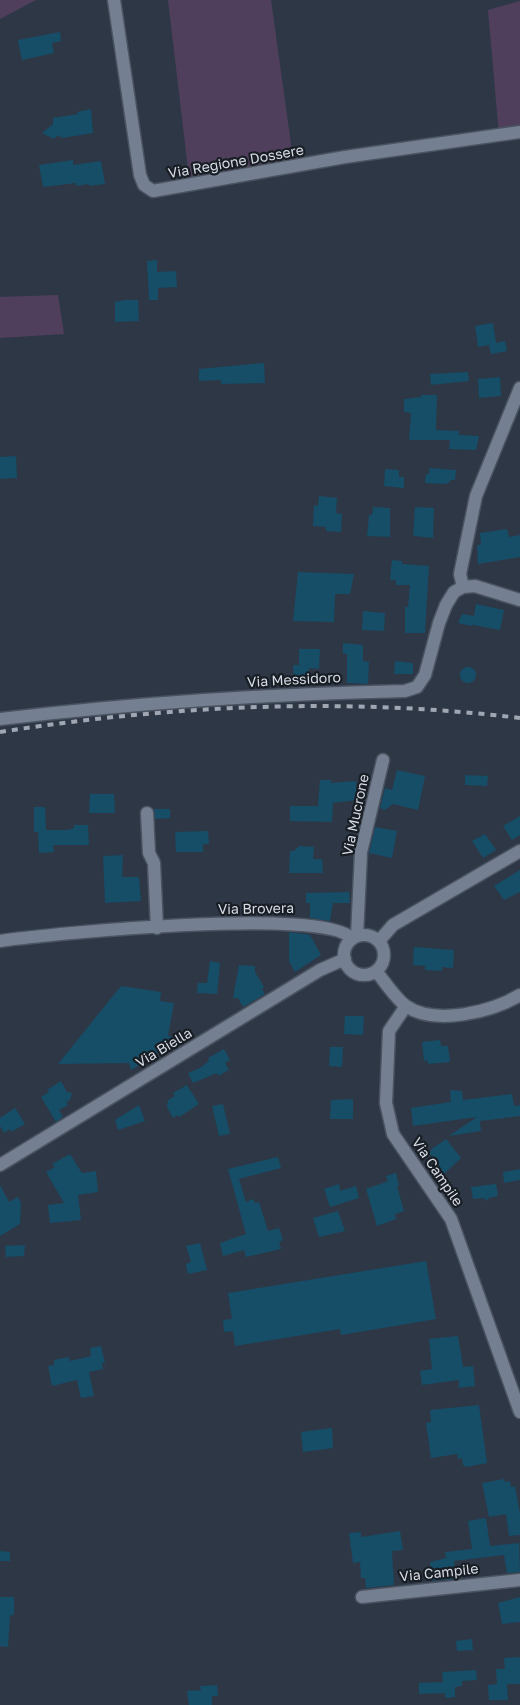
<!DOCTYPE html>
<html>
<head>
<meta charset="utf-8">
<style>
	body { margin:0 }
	canvas { display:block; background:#2d3746 }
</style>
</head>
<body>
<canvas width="520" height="1705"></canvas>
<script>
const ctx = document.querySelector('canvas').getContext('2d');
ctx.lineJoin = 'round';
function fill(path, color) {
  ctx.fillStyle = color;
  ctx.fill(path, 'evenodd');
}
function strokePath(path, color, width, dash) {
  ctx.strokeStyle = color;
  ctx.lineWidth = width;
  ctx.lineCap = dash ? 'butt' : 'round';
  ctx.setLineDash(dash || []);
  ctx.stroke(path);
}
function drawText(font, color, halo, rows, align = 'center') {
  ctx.font = font + ' "Golos Text",sans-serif';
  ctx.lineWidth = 4.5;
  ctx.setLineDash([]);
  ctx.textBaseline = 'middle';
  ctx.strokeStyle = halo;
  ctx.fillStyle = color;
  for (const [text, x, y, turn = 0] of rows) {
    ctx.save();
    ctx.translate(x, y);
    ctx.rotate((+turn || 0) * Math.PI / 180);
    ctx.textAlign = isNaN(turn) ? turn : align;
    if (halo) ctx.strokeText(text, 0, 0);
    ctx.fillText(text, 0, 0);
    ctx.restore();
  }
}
const green = new Path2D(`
	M0,0H36L0,19Z
	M168,0H271L294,166L190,186Z
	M520,1V132L499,135L488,10Z
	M58,295L64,334L0,338V297Z`);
const building = new Path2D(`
	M60,32L61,41L52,43L54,53L22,60L18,40Z
	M91,109L93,133L62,138L58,135L54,139L42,133L53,124V118L78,114L77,112Z
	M73,160V165L101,161L105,184L89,186V184L76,186V183L43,187L39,165Z
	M157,260V272L176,271L177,287L158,288V300H149L147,261Z
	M125,300H138L139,321L115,322V302Z
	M493,323L496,343L505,341L507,351L491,354L489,345L478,347L475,326Z
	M264,363L265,383L221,384V380L199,381V369Z
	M468,372L469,381L431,385L430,374Z
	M500,377L501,396L479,398L478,379Z
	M421,395H437L436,430L459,431V435L479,436L476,450L449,449L450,440H409L411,413L404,412V399L421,397Z
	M16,456L17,478L0,479V457Z
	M429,468L456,470L455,480H450V482L445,484L425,483L426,474H429Z
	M385,469L399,470V477H404V488L384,486Z
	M319,496L337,498L336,513L342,514L341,532L326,531V527L313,526L314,505L318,506Z
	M373,507L390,508V537L367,536L369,515H372Z
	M415,507L434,508L433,538L413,536Z
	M507,529L509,537L520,535V557L478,564L477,545H481L480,533Z
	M392,560L402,561V564L429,566L425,633H405V607H408L410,585H396V580H390Z
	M298,572L354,574L350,594H335L334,622L293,621Z
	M476,604L504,610L500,630L473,625V622L472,626L458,623L462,614L474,616Z
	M363,611L385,613L384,631L362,630Z
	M343,643L363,645V661L369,662L368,684L347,683V654H343Z
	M299,649H320L319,669L309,668L308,686H294L293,665H299Z
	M395,661L413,663V674H394Z
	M460 675a8 8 0 1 1 16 0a8 8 0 1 1-16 0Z
	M397,770L425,776L418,810L393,804L385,810L380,808L385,788L392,790Z
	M465,775L488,776L487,786L465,785Z
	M320,780H331V783L356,781L357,800L333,803L332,822L290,821V806H318Z
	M90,794H114L115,813H89Z
	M34,807H45L46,830H68L74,828V825H88L89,845H53L54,852L39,853L38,832H34Z
	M154,809H170V818L155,819Z
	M520,816V835L512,840L503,826Z
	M375,827L397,831L392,858L369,853Z
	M208,831L209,844H203V852H176L175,832Z
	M485,834L496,850L483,858L472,841Z
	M299,846L314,847L313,859H322L323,873H289L290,851H294Z
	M123,855L122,877H139L141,901L105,903L103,856Z
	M520,870V892L504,900L494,886Z
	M349,892L350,903H333L330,921L310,918V903H306V893Z
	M289,932L310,935L321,955L295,972L289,961Z
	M414,947L454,950L453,968L442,967V971L425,970V966L413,965Z
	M210,961L220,963L217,994L197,993L198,983H207Z
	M239,965L255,966V972L264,987L262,989L265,994L243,1007L238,998H233Z
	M121,986L161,992L160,1001L174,1003L168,1036L184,1039L161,1053H147L150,1059L131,1070L129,1063L58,1064Z
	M345,1016H364L363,1035L344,1034Z
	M440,1040L441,1046H448L450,1062L428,1064L427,1060L424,1061L422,1042Z
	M330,1047H343L342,1067L329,1066Z
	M224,1049L230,1060L225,1063L229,1070L218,1076L217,1073L193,1083L188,1073L200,1068L209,1061L208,1058Z
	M61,1081L67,1092L72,1093L70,1100L66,1102L68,1105L59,1110L63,1117L56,1122L41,1097L49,1092L47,1090Z
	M187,1085L199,1104L179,1117L178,1115L173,1118L167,1107L168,1100L175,1096L173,1093Z
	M450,1090L462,1091L463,1100L512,1094L514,1106L520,1105V1116L480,1121L481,1131L449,1136L477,1117L413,1126L411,1108L451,1102Z
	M353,1099V1119H330L331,1100Z
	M223,1104L230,1134L219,1136L212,1106Z
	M139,1105L145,1121L118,1130L115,1120Z
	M15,1108L25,1124L11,1132L10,1129L4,1133L0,1126V1118Z
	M446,1139L461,1158L444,1174L438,1166L439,1164L429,1153L433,1148Z
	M70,1154L82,1173L96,1171L98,1192L78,1195L81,1220L50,1223L48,1205L64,1203L46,1172L55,1167L52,1164Z
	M278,1157L281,1168L239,1179L246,1202L253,1199L255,1203L259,1202L268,1231L279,1228L283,1240L279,1242L281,1249L246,1257L244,1250L223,1256L220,1243L246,1234L228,1169Z
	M520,1169V1180L504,1183L503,1172Z
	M396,1173L399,1186H397L404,1211L395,1214L396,1219L377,1226L366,1189L383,1183L388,1181L386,1176Z
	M339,1184L340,1191L356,1186L359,1198L330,1207L324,1189Z
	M496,1184L498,1196L489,1198L488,1201L483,1198L473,1199L471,1187Z
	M0,1185L9,1202L18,1197L21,1203L20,1224L0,1236Z
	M338,1211L345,1231L319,1237L313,1218Z
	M200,1243L207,1270L188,1274L186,1264L191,1262L186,1246Z
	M25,1245L24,1256L6,1257L5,1246Z
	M426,1261L436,1319L341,1335L340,1329L235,1346L233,1331L224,1332L223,1320L232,1319L228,1293Z
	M458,1336L463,1367L473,1366L475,1386L459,1388V1380L422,1385L420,1371L432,1369L429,1339Z
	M101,1346L105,1363H102L103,1369L89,1372L94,1396L81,1398L77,1380L52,1386L48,1366L54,1365V1360L69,1357L70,1361L91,1356L90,1348Z
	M479,1405L487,1463L466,1467L463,1465L462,1458L458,1459L457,1454L431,1458L426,1423L431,1422L430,1410Z
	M332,1428L333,1448L303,1452L301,1432Z
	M504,1479L505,1482L510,1481L511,1487L515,1486L520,1514V1535L509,1536L506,1514L489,1517L482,1483Z
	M486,1518L490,1546L519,1543L520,1572L507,1573L504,1555L454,1561L456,1579L431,1581L430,1562L446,1558L445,1552L472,1549L468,1521Z
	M400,1531L403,1550L392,1551L394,1585L366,1588L365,1578H361L360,1562L353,1563L349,1533L361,1532V1537Z
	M0,1551L10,1552V1561H0Z
	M0,1597H14V1614L10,1616L8,1647L0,1646Z
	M520,1597V1622L502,1624L498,1603Z
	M472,1639L473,1650L457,1651L456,1641Z
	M520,1657V1684H507L508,1700H489L488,1685L497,1684L496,1669H505L504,1658Z
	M476,1670L477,1680L462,1681V1686L455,1687V1697L445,1698V1693L419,1694V1683L443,1682L442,1672Z
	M217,1685L218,1696H212V1705H189L187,1691L201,1690L200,1686Z`);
const minor = new Path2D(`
	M114,0L140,175L144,185L153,191L345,157L520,132
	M463,587L460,574L476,496L520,388
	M0,719C135,703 270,694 405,691L417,687L425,675L439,623L446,605L454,592L463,587L475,586L520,600
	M147,813L149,853L154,863L157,928
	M344 955a20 20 0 1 1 40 0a20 20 0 1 1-40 0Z
	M357,936L361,852L383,760
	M0,941C48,934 329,906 352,939
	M379,941L393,925L520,851
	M376,971C385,982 395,998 406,1006C435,1026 492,1012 520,995
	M406,1006L389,1031L386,1103L393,1134L451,1219L520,1412
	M0,1165L320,970L345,959
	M362,1597L520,1580`);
const rail = new Path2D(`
	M0,732C171,705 348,697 520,718`);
const streetNames = [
	["Via Regione Dossere",236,162,-10],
	["Via Messidoro",294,680,-3],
	["Via Mucrone",356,815,-78],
	["Via Brovera",256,909,-1],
	["Via Biella",164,1048,-31],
	["Via Campile",437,1172,56],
	["Via Campile",439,1573,-6]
];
fill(green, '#503f5c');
fill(building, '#164d67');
strokePath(minor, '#4b5360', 15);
strokePath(minor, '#748092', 12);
strokePath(rail, '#a0a7b3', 4, [6, 6]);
drawText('14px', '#d6dce6', '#191e25', streetNames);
</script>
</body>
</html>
